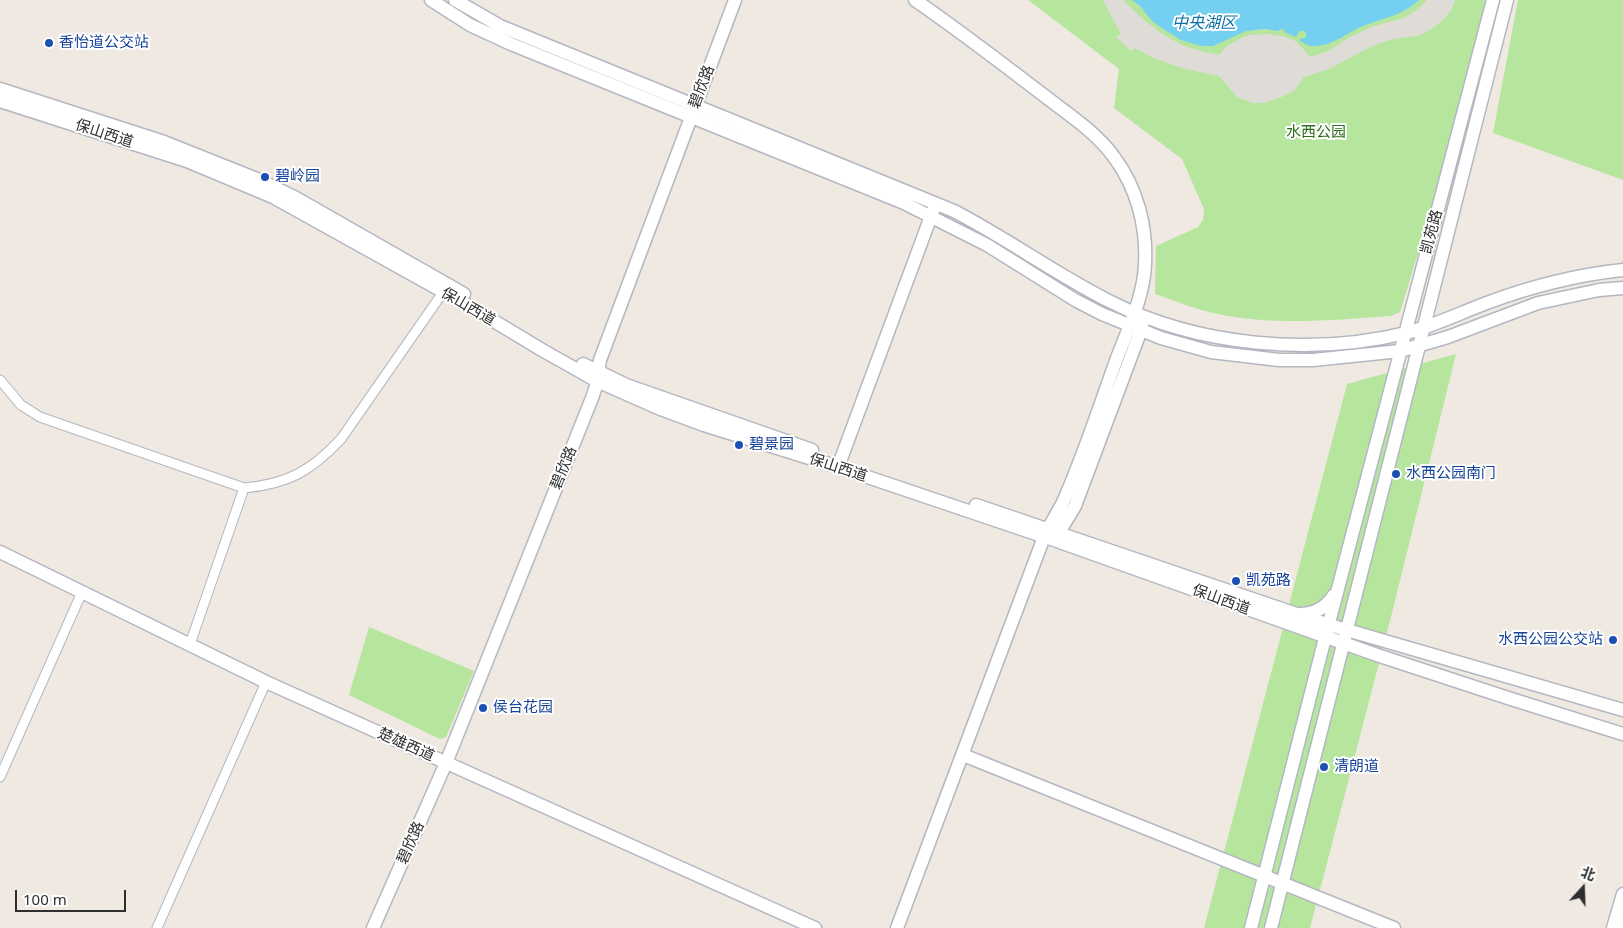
<!DOCTYPE html>
<html>
<head>
<meta charset="utf-8">
<style>
	body { margin:0 }
	#map { position:relative; width:1623px; height:928px; overflow:hidden; background:#efe9e1; font-family:"Noto Sans","Noto Sans SC",sans-serif }
	canvas { display:block }
	.north { position:absolute; left:1558px; top:863px; width:50px; height:50px; -webkit-text-stroke:4px #fff; paint-order:stroke; rotate:20deg; font-size:14px; font-weight:700; line-height:20px; text-align:center; color:#2e2e2e }
	.north::after { content:''; display:block; margin:auto; width:18px; height:22px; background:#2e2e2e; clip-path:polygon(50% 0,100% 100%,50% 72%,0 100%) }
	.scale { position:absolute; left:15px; top:890px; width:111px; height:22px; box-sizing:border-box; border:2px solid #2e2e2e; border-top:0; padding-left:6px; font-size:15px; line-height:18px; white-space:nowrap; color:#2e2e2e; -webkit-text-stroke:4px #fff; paint-order:stroke }
</style>
</head>
<body>
<div id="map">
<canvas width="1623" height="928"></canvas>
<div class="north">北</div>
<div class="scale">100 m</div>
</div>
<script>
const ctx = document.querySelector('canvas').getContext('2d');
ctx.lineJoin = 'round';
function fill(path, color) {
  ctx.fillStyle = color;
  ctx.fill(path, 'evenodd');
}
function strokePath(path, color, width, dash) {
  ctx.strokeStyle = color;
  ctx.lineWidth = width;
  ctx.lineCap = dash ? 'butt' : 'round';
  ctx.setLineDash(dash || []);
  ctx.stroke(path);
}
function drawText(font, color, halo, rows, align = 'center') {
  ctx.font = font + ' "Noto Sans","Noto Sans SC",sans-serif';
  ctx.lineWidth = 4;
  ctx.setLineDash([]);
  ctx.textBaseline = 'middle';
  ctx.strokeStyle = halo;
  ctx.fillStyle = color;
  for (const [text, x, y, turn = 0] of rows) {
    ctx.save();
    ctx.translate(x, y);
    ctx.rotate((+turn || 0) * Math.PI / 180);
    ctx.textAlign = isNaN(turn) ? turn : align;
    if (halo) ctx.strokeText(text, 0, 0);
    ctx.fillText(text, 0, 0);
    ctx.restore();
  }
}
const green = new Path2D(`
	M1028,0H1488L1432,208L1400,312L1391,316C1334,320 1274,326 1218,314C1197,310 1176,301 1155,294L1156,246L1198,227L1203,220L1204,209L1182,159L1114,108L1119,69Z
	M1518,0H1623V180L1493,133Z
	M1456,354L1391,617L1310,928H1204L1347,384Z
	M369,627L474,671L446,737L440,739L349,695Z`);
const plaza = new Path2D(`
	M1103,0H1123L1146,22L1164,35L1182,45L1200,51L1219,55L1227,46L1243,37L1250,35L1269,34L1286,37L1297,42L1310,57L1328,51L1350,37L1371,27L1404,18L1418,9L1427,0H1455L1451,11L1443,20L1427,32L1417,36L1393,39L1372,46L1329,69L1304,77L1295,90L1282,97L1265,103H1253L1237,97L1219,76L1185,69L1153,58L1135,48L1131,51L1116,37L1121,34Z`);
const water = new Path2D(`
	M1132,0H1419C1401,16 1384,18 1363,26C1348,32 1334,45 1317,46C1310,47 1305,44 1299,40L1306,37V33L1304,31H1299L1296,37L1284,32L1285,30L1281,29L1278,31L1265,29L1246,31L1213,46H1201L1181,40L1163,29L1152,21L1140,6Z`);
const street = new Path2D(`
	M0,380L21,405L40,417L244,488C288,484 311,471 341,439L446,288
	M190,644L244,488
	M0,777L82,592
	M157,928L266,682`);
const secondary = new Path2D(`
	M431,0L470,25L511,44L904,203L987,245L1075,300L1102,314L1161,338L1211,352L1279,360H1313L1400,351L1448,337L1538,303L1599,290L1623,288
	M455,0L500,26L954,211C1008,239 1057,275 1111,302C1198,346 1312,356 1406,333C1433,326 1458,314 1484,304C1529,287 1575,275 1623,270
	M0,89L164,142L257,179L296,198L464,294
	M0,101L187,161L273,197L469,306L542,350L597,381L658,408L704,425L838,467L1054,540L1377,655L1508,698L1623,734
	M583,364L626,385L812,450
	M838,467L934,208
	M976,505L1326,624L1623,710
	M1055,539L1075,506L1141,330L1142,324
	M0,552L266,682L815,928
	M1299,614C1315,614 1326,608 1334,595
	M963,755L1394,928
	M373,928L446,763L592,398L596,386L600,360L735,0
	M897,928L1044,537C1050,524 1058,513 1064,500C1084,455 1100,405 1117,358C1128,329 1144,296 1145,264C1147,226 1137,188 1114,157C1097,133 1069,115 1046,97C1003,64 960,31 915,0
	M1251,928L1325,638L1493,0
	M1271,928L1507,0
	M1613,928L1623,894
	M1622,928L1623,923`);
const markers = [
	[49,43,5,"#1a4fb4"],
	[265,177,5,"#1a4fb4"],
	[739,445,5,"#1a4fb4"],
	[1396,474,5,"#1a4fb4"],
	[1236,581,5,"#1a4fb4"],
	[1613,640,5,"#1a4fb4"],
	[483,708,5,"#1a4fb4"],
	[1324,767,5,"#1a4fb4"]
];
const transitNames = [
	["香怡道公交站",59,43],
	["碧岭园",275,177],
	["碧景园",749,445],
	["水西公园南门",1406,474],
	["凯苑路",1246,581],
	["水西公园公交站",1603,640,"right"],
	["侯台花园",493,708],
	["清朗道",1334,767]
];
const streetNames = [
	["碧欣路",702,87,-69],
	["保山西道",104,134,18],
	["凯苑路",1432,232,-75],
	["保山西道",468,307,30],
	["碧欣路",564,468,-68],
	["保山西道",838,468,18],
	["保山西道",1221,600,20],
	["楚雄西道",406,745,24],
	["碧欣路",411,843,-66]
];
const parkNames = [
	["水西公园",1316,133]
];
const waterNames = [
	["中央湖区",1204,23]
];
fill(green, '#b6e59e');
fill(plaza, '#dfdcd8');
fill(water, '#75cff0');
strokePath(street, '#b4b7c1', 11);
strokePath(secondary, '#b4b7c1', 15);
strokePath(street, '#fff', 9);
strokePath(secondary, '#fff', 12);
for (const [x, y, r, color] of markers) {
  const dot = new Path2D();
  dot.arc(x, y, r, 0, 2 * Math.PI);
  ctx.fillStyle = color;
  ctx.fill(dot);
  strokePath(dot, '#fff', 2);
}
drawText('15px', '#164399', '#fff', transitNames, 'left');
drawText('15px', '#2e2e2e', '#fff', streetNames);
drawText('15px', '#2c6e1b', '#fff', parkNames);
drawText('italic 16px', '#0d6fa3', '#fff', waterNames);
</script>
</body>
</html>
